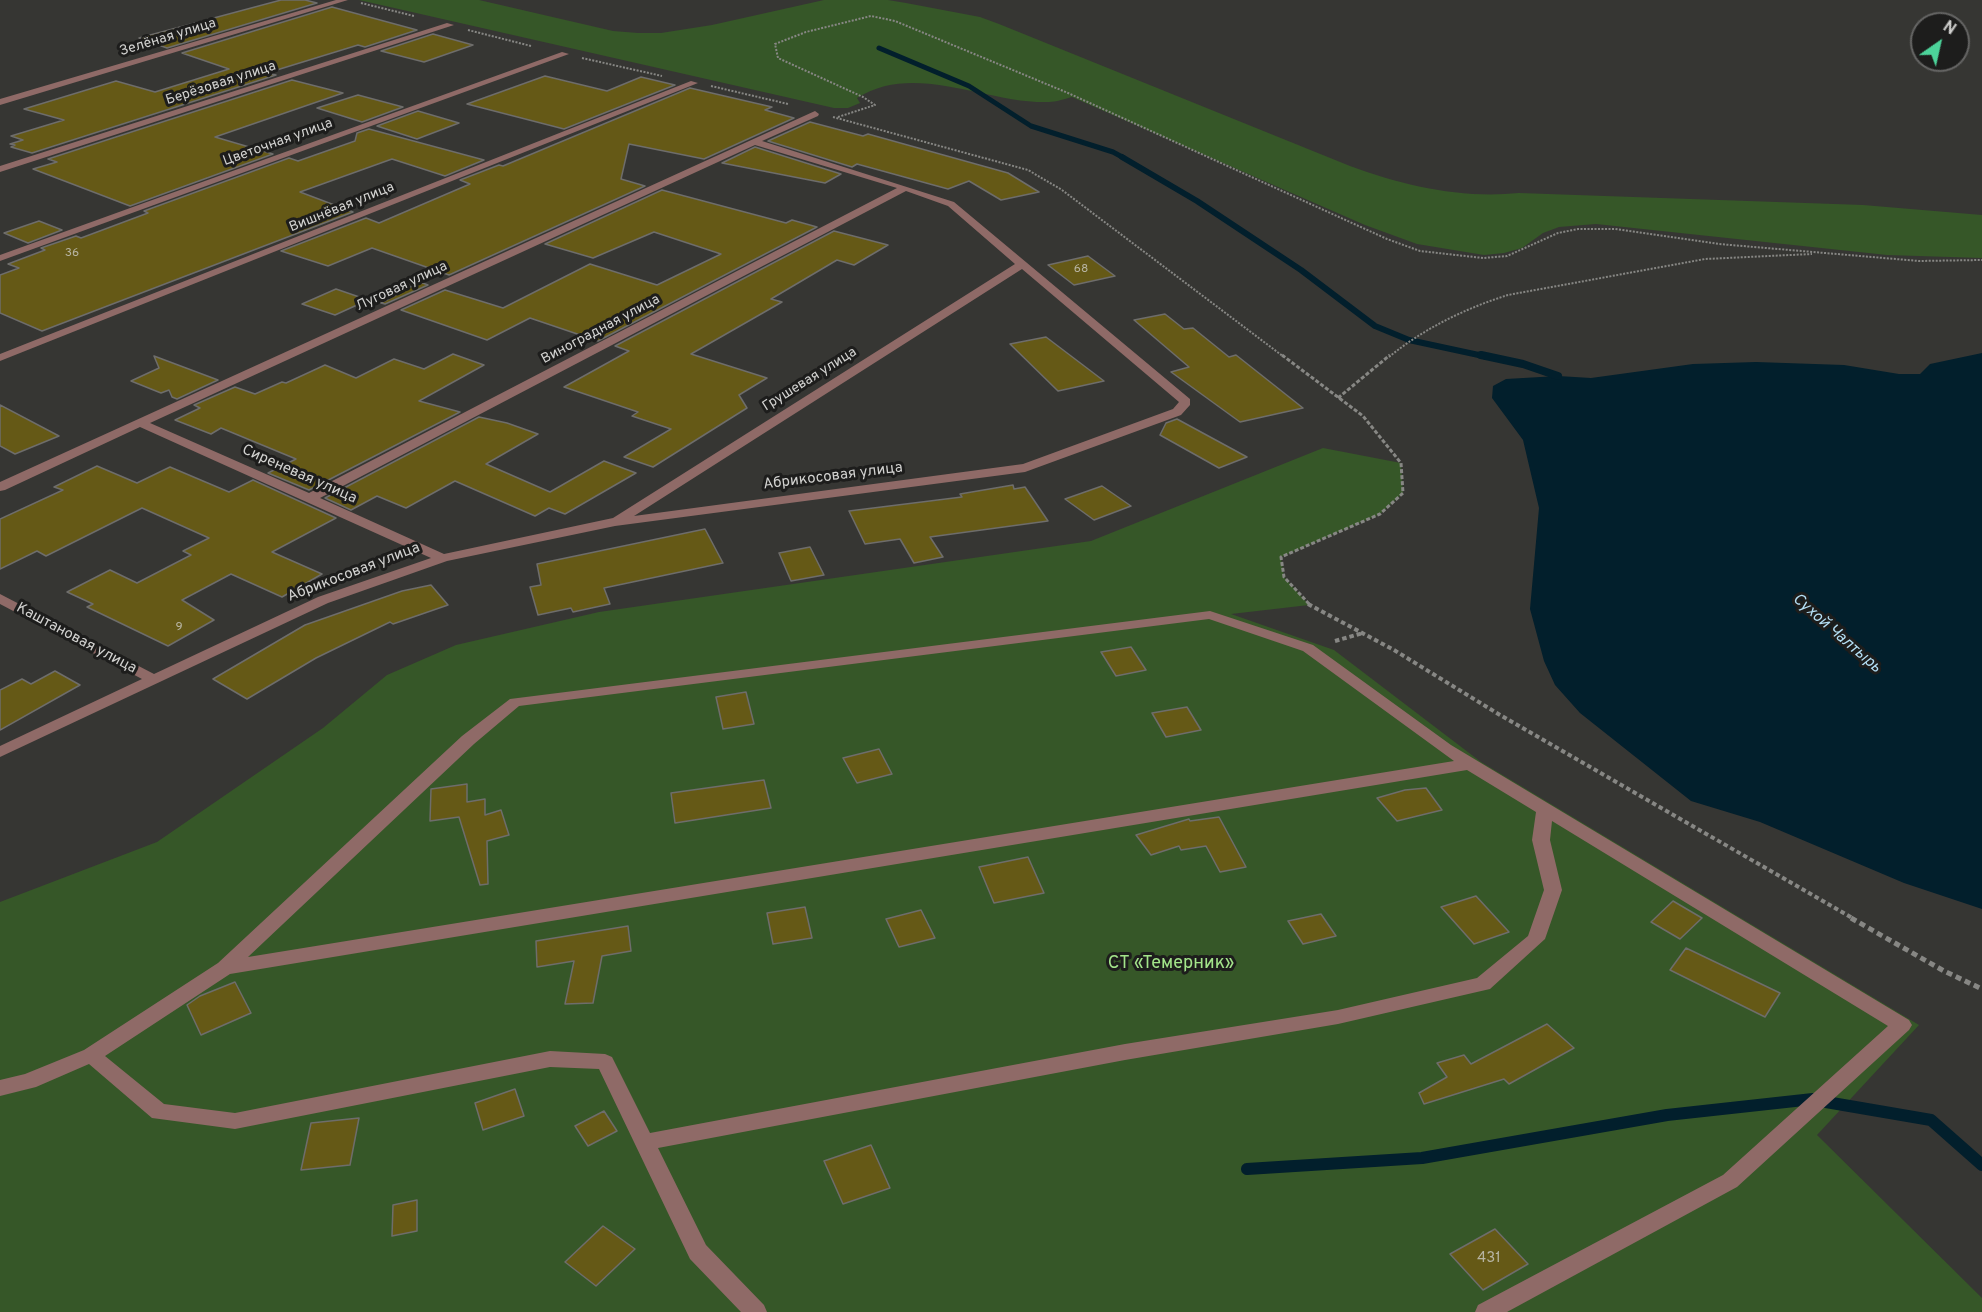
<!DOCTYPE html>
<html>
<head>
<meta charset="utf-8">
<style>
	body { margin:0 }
	#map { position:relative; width:1982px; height:1312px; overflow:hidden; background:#363633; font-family:Overpass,sans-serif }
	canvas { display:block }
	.north { position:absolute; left:1910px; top:12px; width:60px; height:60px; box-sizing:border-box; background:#1d1d1c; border:2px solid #656564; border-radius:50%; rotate:34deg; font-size:16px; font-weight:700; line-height:24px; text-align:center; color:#d2d2d0 }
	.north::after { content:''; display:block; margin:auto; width:21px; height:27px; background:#4cd39a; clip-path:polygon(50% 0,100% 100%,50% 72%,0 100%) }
</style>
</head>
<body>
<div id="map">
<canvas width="1982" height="1312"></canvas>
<div class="north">N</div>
</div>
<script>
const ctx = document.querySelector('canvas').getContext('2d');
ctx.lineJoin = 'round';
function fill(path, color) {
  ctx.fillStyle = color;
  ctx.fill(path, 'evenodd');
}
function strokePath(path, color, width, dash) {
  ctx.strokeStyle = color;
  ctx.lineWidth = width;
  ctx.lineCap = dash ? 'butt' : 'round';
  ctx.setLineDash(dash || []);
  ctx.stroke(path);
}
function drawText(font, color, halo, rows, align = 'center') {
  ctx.font = font + ' Overpass,sans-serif';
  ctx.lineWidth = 6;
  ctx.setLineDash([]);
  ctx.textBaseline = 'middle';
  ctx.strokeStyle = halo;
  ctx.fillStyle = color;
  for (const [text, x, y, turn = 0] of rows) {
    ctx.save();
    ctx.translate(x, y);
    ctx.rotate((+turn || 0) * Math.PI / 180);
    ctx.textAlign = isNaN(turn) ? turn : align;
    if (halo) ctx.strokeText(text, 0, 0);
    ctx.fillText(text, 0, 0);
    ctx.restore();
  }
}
const green = new Path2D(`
	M359,0H479L613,31L638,33H661L712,25L824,0H888L906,3L980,17L999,24L1350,166C1404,186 1462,199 1519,193L1863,205L1982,215V258L1887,255L1596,224L1559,227L1543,233L1522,248L1504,253L1484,255L1417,244L1365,225L1072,97C1064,99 1056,102 1049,102C986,104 915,61 857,98L860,103L848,108H834Z
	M1323,448L1401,463L1403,493L1380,514L1281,557L1284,577L1309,605L1231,614L1334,650L1481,762L1919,1025L1817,1135L1982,1298V1312H0V902L157,842L323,728L387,675L456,645L599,612L1091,541Z`);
const water = new Path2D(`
	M1982,353V909L1904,883L1760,822L1691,801L1580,713L1555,685L1544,661L1530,609L1539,508L1523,440L1492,398L1493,386L1506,379L1558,376L1591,378L1693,364L1756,362L1844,365L1899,374H1920L1930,364Z`);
const streamFar3 = new Path2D(`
	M879,48L969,86L1031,126L1113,152L1124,158`);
const streamFar2 = new Path2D(`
	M1122,157L1197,201L1301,270L1375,326L1409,340L1488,357`);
const streamFar1 = new Path2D(`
	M1481,355L1523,364L1558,376`);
const stream = new Path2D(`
	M1826,1102L1931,1120L1982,1165
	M1247,1169L1422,1158L1667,1115L1813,1099`);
const building = new Path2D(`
	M281,0H305L317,3L167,48L139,38Z
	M332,7L417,30L365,47L358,45L267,73L276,75L32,153L11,147L15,145L10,144L23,140L11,136L64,120L24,109L116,81L155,92L229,69L182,53Z
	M433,34L473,45L424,62L381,51Z
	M545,76L607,91L641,77L675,85L564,129L467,104Z
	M292,80L343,93L215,137L273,154L130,206L33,169L57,162L48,159Z
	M690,88L772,107L765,110L794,118L704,159L629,144L621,179L645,186L449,275L372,248L328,266L281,251L366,218L379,223L470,184L460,180L499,165L503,166Z
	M358,95L403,107L362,122L317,108Z
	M418,111L459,123L417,139L377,126Z
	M810,122L863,136L868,134L1008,173L1039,192L1001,200L969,181L948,189L857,164L852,167L768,141Z
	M369,129L484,160L445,176L392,159L300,192L353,212L42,331L0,313V275L19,268L8,264L45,250L41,248L76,236L81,238L148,213L144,211L289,158L298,161L355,141L357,133Z
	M755,147L841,174L825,183L722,163Z
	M662,190L786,223L792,220L817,227L598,341L530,318L487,340L401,310L445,290L503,308L590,264L657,285L721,254L654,232L593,258L545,244Z
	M39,221L62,230L28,243L4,233Z
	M834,231L888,245L854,265L837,260L771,299L782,302L691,354L767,378L739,395L747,408L653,467L624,457L671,429L632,416L638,412L564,387L629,351L615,346Z
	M1088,256L1115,276L1074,285L1048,265Z
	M420,282L428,285L385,304L381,303Z
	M336,289L368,300L335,315L302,304Z
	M1165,314L1184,329L1193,328L1229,357L1236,355L1303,408L1240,422L1171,372L1189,367L1134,320Z
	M1046,337L1104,381L1058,391L1010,344Z
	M453,354L484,365L419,401L460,412L309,490L268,473L296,459L221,428L211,434L175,420L200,408L194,405L235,387L255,394L282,382L286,383L325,365L356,378L394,359L424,369Z
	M154,356L218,380L177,399L172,397L169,390L161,393L131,381L159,368Z
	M0,405L59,436L15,454L0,446Z
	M479,417L507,423L538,434L486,464L550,492L604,461L636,473L565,514L549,508L535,516L455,481L406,508L377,496L351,510L325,498Z
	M1177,419L1247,457L1219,468L1160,435L1166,423Z
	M97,466L137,483L170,467L229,492L253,480L336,518L272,552L322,574L282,597L231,574L182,600L214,620L168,646L87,607L93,604L67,592L110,570L137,583L191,555L183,551L209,538L142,508L46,556L37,551L0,569V519L63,490L54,487Z
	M1013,485L1014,489L1025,487L1048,521L930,537L943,557L914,563L900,539L865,544L849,511L962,497L960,494Z
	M1102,486L1131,506L1094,520L1065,499Z
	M705,529L723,563L604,588L610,604L573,612L571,608L538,615L530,587L541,585L537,564Z
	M810,547L824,575L791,581L779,553Z
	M431,585L448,605L393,624L390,622L316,658L247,699L213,679L305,625L402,591Z
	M1131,647L1146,670L1116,676L1101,652Z
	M55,671L80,685L0,730V690L22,679L31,684Z
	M746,692L754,724L723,729L716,697Z
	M1187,707L1201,730L1166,737L1152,713Z
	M879,749L892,774L857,783L843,758Z
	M764,780L771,808L675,823L671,793Z
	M467,784V802L485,799V815L501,810L509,835L487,841L488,884L480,885L459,817L430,821L431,789Z
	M1426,788L1442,810L1397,821L1377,798L1405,790Z
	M1219,817L1246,867L1220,872L1206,846L1181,850L1179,846L1151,855L1136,835L1189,819L1190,821Z
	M1028,857L1044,893L994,903L979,867Z
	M1476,896L1509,932L1474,944L1441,907Z
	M1673,901L1702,918L1680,939L1651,922Z
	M805,907L812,938L773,944L767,913Z
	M921,910L935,938L899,947L886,919Z
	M1321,914L1336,936L1303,944L1288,921Z
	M628,926L631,951L602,956L593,1003L565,1004L574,961L537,967L536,941Z
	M1686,948L1780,993L1765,1017L1670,970Z
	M235,982L251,1013L201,1035L187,1005L200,996Z
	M1547,1024L1574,1048L1509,1084L1504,1079L1424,1104L1419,1093L1447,1077L1437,1063L1464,1055L1471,1064Z
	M515,1089L524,1116L483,1130L475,1103Z
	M604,1111L617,1131L588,1146L575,1126Z
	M359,1118L350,1165L301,1170L311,1123Z
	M871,1145L890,1188L843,1204L824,1161Z
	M417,1200V1231L392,1236L393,1205Z
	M603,1226L635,1249L596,1286L565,1262Z
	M1495,1229L1528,1264L1483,1290L1450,1254Z`);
const pathFar3 = new Path2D(`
	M361,3L414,16
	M468,30L531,46
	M582,58L662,76
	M711,86L788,104
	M833,117L1028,170L1062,190L1284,357
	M838,117L875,105L863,97L778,58L775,44L806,32L871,16L895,21L1068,93L1387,239L1420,251L1483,258L1507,256L1558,233L1578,229H1615L1719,244L1919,261L1982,260
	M1389,357C1423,329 1466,308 1508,295L1705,259L1812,254`);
const pathFar2 = new Path2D(`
	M1282,355L1363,416L1401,463L1403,493L1380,514L1281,557L1284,577L1311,606
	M1338,398L1390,355`);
const pathFar1 = new Path2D(`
	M1308,604L1394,650L1500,715L1854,919
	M1335,641L1363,633`);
const path = new Path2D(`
	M1851,918L1944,971L1982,989`);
const minor = new Path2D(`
	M336,0H348L0,105V99Z
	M447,23L454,25L0,172V166Z
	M562,52L569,54L0,261V255Z
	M691,81L698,83L0,361V354Z
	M815,111L819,114L818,116L762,141L954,202L1190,399V405L1181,415L1025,472L615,526L447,561L328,603L0,757V746L142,679L0,604V594L154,674L318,597L431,558L140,427L5,490L0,491V482ZM755,145L897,188L309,493L150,423ZM906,191L948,206L1015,264L613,518L444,554L320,498ZM1022,269L1179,402L1173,409L1023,464L634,516Z
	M1210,611L1313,645L1451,745L1909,1020L1912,1025L1909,1030L1737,1187L1507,1312H1475L1478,1305L1723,1175L1888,1026L1552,821L1550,840L1562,890L1545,939L1490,989L1338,1024L1125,1060L658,1148L706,1245L764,1305L767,1312H741L690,1259L599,1069L550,1067L235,1129L152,1118L89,1064L36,1087L0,1096V1080L25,1074L84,1050L218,963L462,736L510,699ZM1209,619L1303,651L1454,761L248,957L474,744L519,706ZM1467,770L1536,812L1532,840L1544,890L1528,936L1477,978L1338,1010L1125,1044L650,1133L612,1057L605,1054L550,1051L235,1113L164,1104L105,1056L230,974Z`);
const numberNames = [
	["36",72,254],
	["68",1081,270],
	["9",179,628]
];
const farStreetnames = [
	["Зелёная улица",168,38,-17],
	["Берёзовая улица",221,84,-18],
	["Цветочная улица",278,143,-20],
	["Вишнёвая улица",342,208,-22],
	["Луговая улица",402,287,-25],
	["Виноградная улица",601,330,-28],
	["Грушевая улица",810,380,-32]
];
const streetNames = [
	["Сиреневая улица",299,475,24],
	["Абрикосовая улица",833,477,-7],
	["Абрикосовая улица",354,573,-21],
	["Каштановая улица",76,639,28]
];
const nearNumbernames = [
	["431",1489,1259]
];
const waterNames = [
	["Сухой Чалтырь",1836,634,41]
];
const nearParknames = [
	["СТ «Темерник»",1171,964]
];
fill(green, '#365728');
fill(water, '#021f2c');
strokePath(streamFar3, '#021f2c', 5);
strokePath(streamFar2, '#021f2c', 6);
strokePath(streamFar1, '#021f2c', 8);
strokePath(stream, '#021f2c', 12);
fill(building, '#655916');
strokePath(building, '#6e6d6b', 1.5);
strokePath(pathFar3, '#878784', 2, [2, 1.5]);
strokePath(pathFar2, '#878784', 3, [4, 2]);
strokePath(pathFar1, '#878784', 4, [4.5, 3]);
strokePath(path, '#878784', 5, [6, 4]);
fill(minor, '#8f6a67');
drawText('12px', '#b7b4a2', null, numberNames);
drawText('14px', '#d2d2d0', '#1d1d1c', farStreetnames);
drawText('15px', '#d2d2d0', '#1d1d1c', streetNames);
drawText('15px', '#b7b4a2', null, nearNumbernames);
drawText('italic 16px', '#b3def4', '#1d1d1c', waterNames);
drawText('18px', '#a3e48a', '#1d1d1c', nearParknames);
</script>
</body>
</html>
